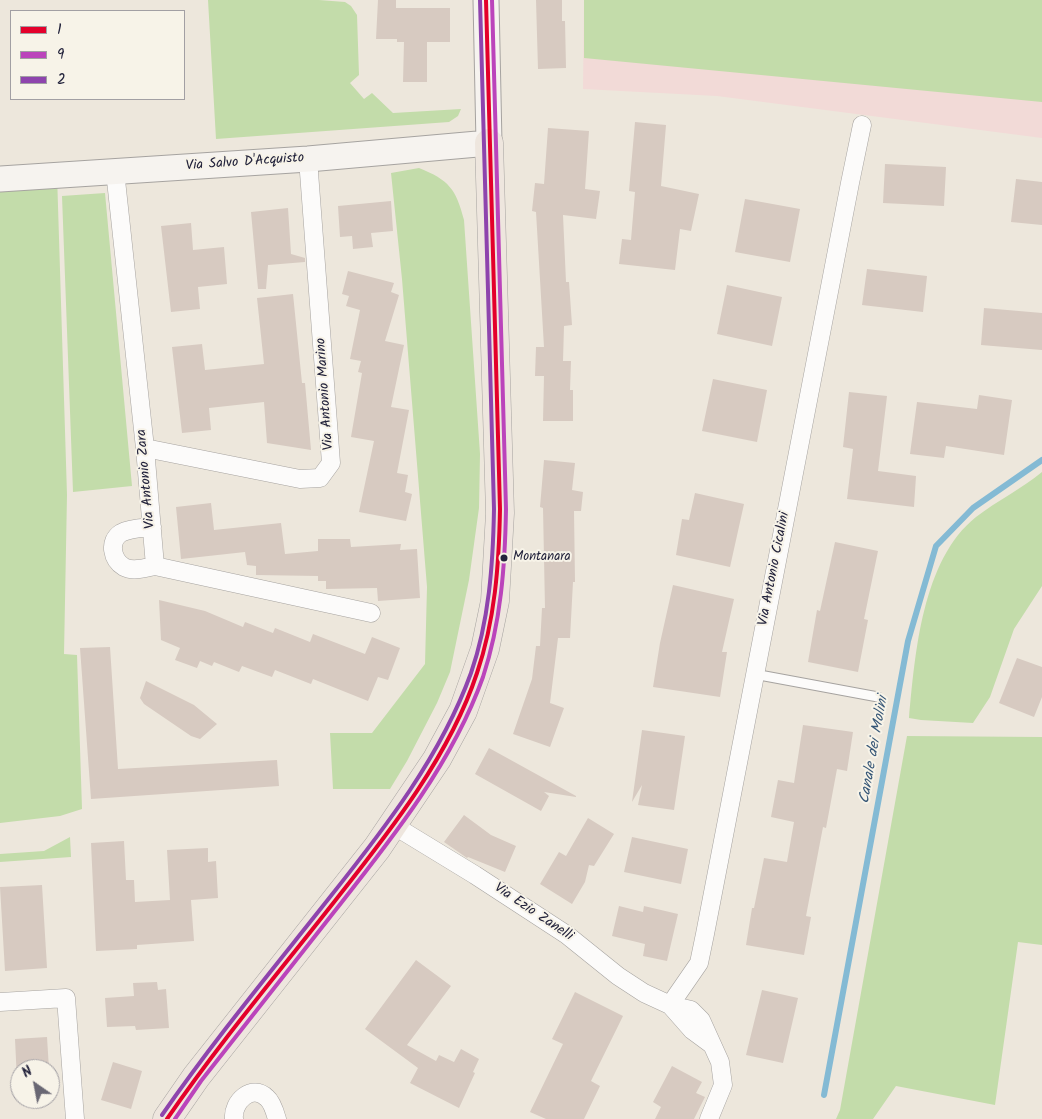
<!DOCTYPE html>
<html>
<head>
<meta charset="utf-8">
<style>
	body { margin:0 }
	#map { position:relative; width:1042px; height:1119px; overflow:hidden; background:#ede7dc; font-family:Kalam,sans-serif }
	canvas { display:block }
	.legend { position:absolute; left:10px; top:10px; width:175px; height:90px; box-sizing:border-box; background:#f7f3e8; border:1px solid #a29fa3; margin:0; padding:6px 9px; list-style:none; font-size:15px; color:#22223b }
	.legend li { display:flex; align-items:center; gap:10px; height:25px }
	.legend b { width:25px; border:1px solid #a29fa3 }
	.north { position:absolute; left:10px; top:1059px; width:50px; height:50px; box-sizing:border-box; background:#f7f3e8; border:1px solid #a29fa3; border-radius:50%; rotate:327deg; font-size:14px; font-weight:700; line-height:20px; text-align:center; color:#22223b }
	.north::after { content:''; display:block; margin:auto; width:18px; height:22px; background:#696773; clip-path:polygon(50% 0,100% 100%,50% 72%,0 100%) }
</style>
</head>
<body>
<div id="map">
<canvas width="1042" height="1119"></canvas>
<ul class="legend">
<li><b style="height:6px;background:#e4002b"></b>1</li>
<li><b style="height:6px;background:#b4b"></b>9</li>
<li><b style="height:6px;background:#8e44ad"></b>2</li>
</ul>
<div class="north">N</div>
</div>
<script>
const ctx = document.querySelector('canvas').getContext('2d');
ctx.lineJoin = 'round';
function fill(path, color) {
  ctx.fillStyle = color;
  ctx.fill(path, 'evenodd');
}
function strokePath(path, color, width, dash) {
  ctx.strokeStyle = color;
  ctx.lineWidth = width;
  ctx.lineCap = dash ? 'butt' : 'round';
  ctx.setLineDash(dash || []);
  ctx.stroke(path);
}
function drawText(font, color, halo, rows, align = 'center') {
  ctx.font = font + ' Kalam,sans-serif';
  ctx.lineWidth = 4;
  ctx.setLineDash([]);
  ctx.textBaseline = 'middle';
  ctx.strokeStyle = halo;
  ctx.fillStyle = color;
  for (const [text, x, y, turn = 0] of rows) {
    ctx.save();
    ctx.translate(x, y);
    ctx.rotate((+turn || 0) * Math.PI / 180);
    ctx.textAlign = isNaN(turn) ? turn : align;
    if (halo) ctx.strokeText(text, 0, 0);
    ctx.fillText(text, 0, 0);
    ctx.restore();
  }
}
const built = new Path2D(`
	M584,0H1042V138L717,96L583,89Z`);
const green = new Path2D(`
	M208,0H319L345,2L351,6L357,15L359,75L350,83L364,99L372,93L393,113L461,109L458,116L449,122L216,139Z
	M584,0H1042V102L584,58Z
	M419,168C449,180 456,189 464,220L480,454L479,508L469,580L450,672L437,703L407,761L390,789H333L330,733H372L425,664L427,587L402,279L391,173Z
	M57,174L67,495L64,654L77,655L82,809L60,816L0,823V178Z
	M105,193L132,486L73,492L62,196Z
	M1042,472V586L1014,629L990,697L973,723L921,720L909,718C915,654 922,560 976,517C997,501 1021,489 1042,472Z
	M907,736L1042,737V945L1018,942L995,1105L896,1086L873,1119H836L840,1110Z
	M70,837L71,857L0,862V854L44,851Z`);
const stream = new Path2D(`
	M824,1095L908,641L936,546L973,508L1042,460`);
const building = new Path2D(`
	M378,0H396V8H450V42H427V82H403L404,42H397V39H376Z
	M536,0H562V21H565L566,68L538,69Z
	M635,122L666,125L661,186L699,194L691,231L680,229L675,270L619,264L622,239L631,240L635,192L629,191Z
	M548,128L589,131L585,189L600,191L596,219L563,215L566,282H569L572,325L564,326L563,361H571L570,390H573V421H543L544,376H535L536,347H544L536,212L532,211L535,183L544,184Z
	M885,164L946,167L944,206L883,203Z
	M1016,179L1042,182V225L1011,222Z
	M745,199L800,209L790,262L735,252Z
	M391,201L393,231L371,233L373,247L353,249L352,236L340,237L338,206Z
	M288,208L291,254L305,258V262L268,265L266,289H258L251,212Z
	M191,223L193,250L224,247L227,284L198,287L200,309L171,312L161,226Z
	M867,269L927,276L923,312L862,305Z
	M348,271L394,283L391,292L399,295L385,341L404,345L391,407L409,410L397,473L408,475L405,492L412,494L406,521L359,512L374,441L351,437L362,373L358,372L361,361L350,359L360,310L346,306L349,296L342,294Z
	M727,285L782,297L772,346L717,334Z
	M293,294L302,383H305L311,450L267,443L264,402L209,408L211,430L182,433L172,347L202,344L205,370L264,364L257,298Z
	M984,308L1042,313V350L981,345Z
	M713,379L767,390L757,442L702,431Z
	M849,392L887,396L878,471L916,476L914,507L847,499L853,449L843,447Z
	M979,395L1012,400L1004,455L946,446L944,458L910,454L917,402L977,409Z
	M544,460L575,463L572,490L583,492L581,511H574L575,582H573L570,638H558L550,703L564,708L550,747L513,734L532,679L536,646H540L542,608H545L543,508L540,507Z
	M695,493L744,504L730,567L676,555L682,519L689,520Z
	M211,503L214,530L281,523L285,554L318,551V539H350L351,547L401,544L400,550L417,549L420,598L378,601L377,588L326,589V581H318V576L256,575V566L247,565L245,552L181,559L176,507Z
	M835,542L878,551L864,619L868,620L858,672L808,662L817,610L820,611Z
	M673,585L734,599L722,652H727L720,697L653,687L660,643Z
	M159,600L205,611L243,627L245,622L273,633L275,628L310,642L313,634L365,654L372,637L400,648L388,680L378,677L368,701L313,679L311,684L275,670L272,677L242,666L239,672L214,662L212,666L200,661L197,668L175,660L180,648L161,640Z
	M110,647L118,769L277,760L279,786L91,799L80,648Z
	M1017,658L1042,667V697L1034,717L999,703Z
	M146,681L194,705L217,724L200,739L191,736L144,704L140,698Z
	M803,725L853,732L847,771L837,769L826,828L823,827L806,916L811,917L804,955L746,945L752,908H754L764,858L787,862L794,822L771,817L778,780L794,783Z
	M642,730L685,736L674,810L638,805L642,785L632,802Z
	M489,748L576,796V797L544,792L549,796L541,811L475,774Z
	M464,815L491,835L516,846L505,872L468,857L467,858L444,842Z
	M588,818L614,834L594,866L589,865L585,882L572,904L540,884L559,852L566,856Z
	M632,837L688,849L681,884L624,872Z
	M124,841L126,880H134L135,902L170,900L167,850L208,848V862L216,861L218,898L191,900L194,941L137,945V949L96,951L91,843Z
	M42,885L47,968L5,971L0,887Z
	M619,906L643,912L644,906L678,914L667,961L643,956L645,944L612,936Z
	M416,960L451,986L407,1045L436,1061L439,1055L454,1062L461,1049L479,1059L473,1072L475,1073L459,1108L410,1083L418,1068L365,1029Z
	M157,982L158,990L166,989L169,1028L136,1030L135,1026L107,1027L105,998L134,996L133,983Z
	M762,990L798,998L783,1063L746,1055Z
	M575,992L623,1016L591,1081L600,1086L584,1119H546L530,1112L563,1044L552,1039Z
	M47,1037L49,1069H20V1099H50V1087L51,1100L18,1102L15,1039Z
	M113,1062L142,1071L131,1109L101,1100Z
	M672,1066L702,1082L696,1093L705,1097L694,1119H655L661,1107L653,1102Z`);
const lane = new Path2D(`
	M754,674L878,697`);
const street = new Path2D(`
	M115,171L145,448L155,566
	M145,448L300,479L320,478L331,463L308,159
	M152,527C142,528 130,528 121,533C108,541 112,560 124,567C133,572 145,568 155,566L371,613
	M393,825L475,875L567,935L618,976L644,993L670,1005L691,1010L701,1020L720,1062L723,1085L709,1119
	M0,1002L66,998L75,1119
	M670,1005L699,963L705,934L850,183L862,125
	M670,1005L692,1030L711,1044
	M234,1119C232,1102 252,1083 267,1098C272,1102 275,1112 277,1119`);
const secondary = new Path2D(`
	M0,179L308,159L489,143L486,0`);
const primary = new Path2D(`
	M167,1119L196,1077L377,848L437,759L463,711L485,649L495,601L500,513L489,143`);
const bus1 = new Path2D(`
	M167,1119C220,1042 280,971 338,897C391,830 450,755 477,673C495,620 499,565 500,509L486,0`);
const bus2 = new Path2D(`
	M175,1119L201,1081C246,1024 290,968 334,912C391,840 452,764 483,677C501,622 505,566 506,509L492,0`);
const bus3 = new Path2D(`
	M162,1115C214,1040 273,969 330,897C385,828 441,756 471,673C489,621 493,565 494,509L480,0`);
const markers = [
	[504,558,4.5,"#22223b"]
];
const busNames = [
	["Montanara",513,558]
];
const streetNames = [
	["Via Salvo D'Acquisto",245,163,-4],
	["Via Antonio Marino",326,394,-94],
	["Via Antonio Zara",147,479,-95],
	["Via Antonio Cicalini",775,569,-79],
	["Via Ezio Zanelli",533,913,34]
];
const waterNames = [
	["Canale dei Molini",875,750,-80]
];
fill(built, '#f2dad7');
fill(green, '#c3dcaa');
strokePath(stream, '#84bad4', 6);
fill(building, '#d7cac1');
strokePath(lane, '#a6a3a0', 11);
strokePath(street, '#a6a3a0', 19);
strokePath(secondary, '#a6a3a0', 27);
strokePath(primary, '#a6a3a0', 29);
strokePath(lane, '#fcfbfa', 9);
strokePath(street, '#fcfbfa', 18);
strokePath(secondary, '#f6f3ef', 25);
strokePath(primary, '#eee6de', 28);
strokePath(bus1, '#e4002b', 4);
strokePath(bus2, '#b4b', 4);
strokePath(bus3, '#8e44ad', 4);
for (const [x, y, r, color] of markers) {
  const dot = new Path2D();
  dot.arc(x, y, r, 0, 2 * Math.PI);
  ctx.fillStyle = color;
  ctx.fill(dot);
  strokePath(dot, '#f7f3e8', 2);
}
drawText('13px', '#22223b', '#f7f3e8', busNames, 'left');
drawText('14px', '#22223b', '#f7f3e8', streetNames);
drawText('italic 15px', '#375777', '#f7f3e8', waterNames);
</script>
</body>
</html>
